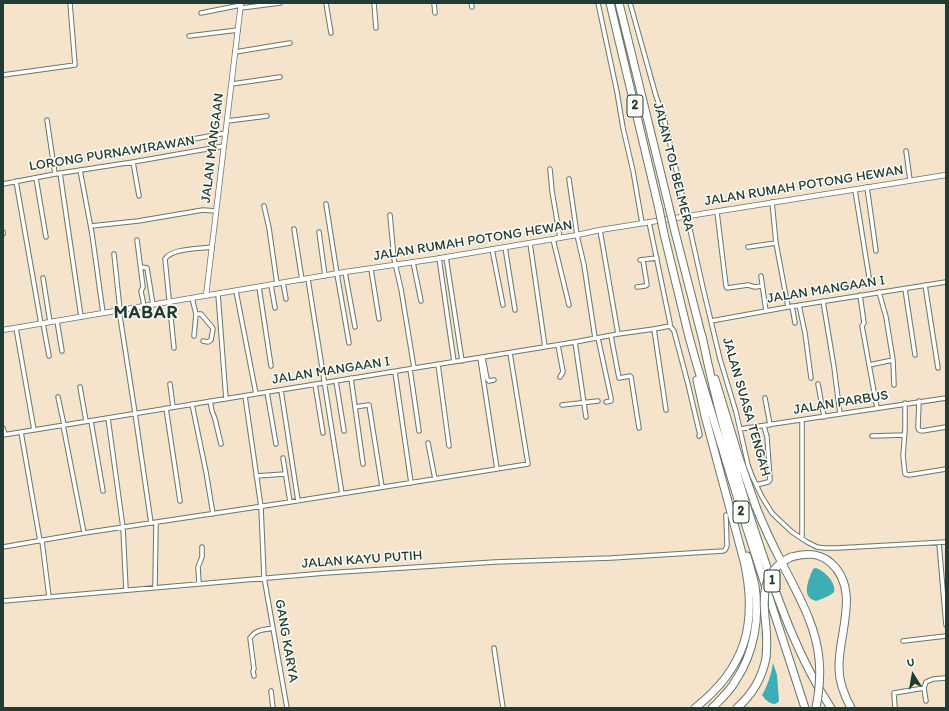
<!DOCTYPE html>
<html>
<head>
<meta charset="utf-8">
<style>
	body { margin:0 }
	#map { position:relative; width:949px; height:711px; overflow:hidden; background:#f5e3cb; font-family:Itim,sans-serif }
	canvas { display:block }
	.frame { position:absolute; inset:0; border:4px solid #1f3d34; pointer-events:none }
	.north { position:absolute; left:893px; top:655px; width:40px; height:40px; -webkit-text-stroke:3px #fdfcf7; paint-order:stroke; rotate:349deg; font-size:11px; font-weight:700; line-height:16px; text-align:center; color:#1f3d34 }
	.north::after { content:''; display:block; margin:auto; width:14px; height:18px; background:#1f3d34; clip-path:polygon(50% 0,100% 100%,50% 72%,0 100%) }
</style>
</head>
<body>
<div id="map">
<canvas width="949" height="711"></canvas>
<div class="frame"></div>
<div class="north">U</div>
</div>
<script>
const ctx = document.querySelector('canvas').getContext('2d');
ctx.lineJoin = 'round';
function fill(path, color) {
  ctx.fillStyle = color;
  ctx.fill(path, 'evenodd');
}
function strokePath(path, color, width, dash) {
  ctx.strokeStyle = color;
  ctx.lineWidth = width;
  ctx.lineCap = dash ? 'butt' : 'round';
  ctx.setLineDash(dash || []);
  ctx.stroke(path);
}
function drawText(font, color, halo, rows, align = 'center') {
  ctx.font = font + ' Itim,sans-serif';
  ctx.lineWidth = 3;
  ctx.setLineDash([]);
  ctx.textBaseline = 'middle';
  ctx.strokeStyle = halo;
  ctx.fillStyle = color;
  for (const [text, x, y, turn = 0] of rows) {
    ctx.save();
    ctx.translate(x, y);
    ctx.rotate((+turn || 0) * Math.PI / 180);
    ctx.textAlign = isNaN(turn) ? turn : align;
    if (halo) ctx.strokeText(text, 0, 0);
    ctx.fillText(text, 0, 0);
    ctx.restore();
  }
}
const water = new Path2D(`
	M815,568C823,569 837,583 834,592C832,595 820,600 816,601C800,597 809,579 813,569Z
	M773,663L777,675L779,701C774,708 766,701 762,695C768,685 771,675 773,663Z`);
const stream = new Path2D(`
	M875,410L946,400`);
const minor = new Path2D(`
	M326,3L331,33
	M374,3L376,28
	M434,3L435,13
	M471,3L472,7
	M598,3L617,92L623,128L633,171L642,223
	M630,3L656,96L664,118L687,216L703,288L720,359L736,412L748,465L752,476L762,497L772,513L777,518L792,532L807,542L817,547L824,548H837L946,542
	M241,8L280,3
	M201,13L241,5
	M189,36L238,30
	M235,52L290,43
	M3,75L75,65L70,3
	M232,84L280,77
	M47,120L55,174
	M227,121L267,116
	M155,146L226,133
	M906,151L910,180
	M133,162L139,196
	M550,169L552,191L560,238
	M80,170L92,234L103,313
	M60,173L81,317
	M36,178L46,237
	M569,179L577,235L584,265L595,338
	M16,181L41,324
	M3,184L55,174L133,162L224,146
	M867,187L876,251
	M855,190L869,277
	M772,202L776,243L788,307
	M326,204L337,274L349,343
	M264,206L269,228L277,284
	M717,212L726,286L727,288L748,285L755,287L762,286
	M390,215L394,259L401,289L414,368
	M649,222L670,323V326L674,331L688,384L700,435L699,436
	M91,226L138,221L203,210L216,211
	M294,229L302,280
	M600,230L618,334
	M3,232V234
	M319,232L325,276
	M553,239L569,305
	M137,240L143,287L141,291L144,306
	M530,243L545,347
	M505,247L515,310
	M748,247L776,243
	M492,249L503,305
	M114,254L120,310
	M446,257L462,361
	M439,258L454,362
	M640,260L657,258
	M413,262L421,301
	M141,267L147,268L153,305
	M371,269L379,319
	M345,272L355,327
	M761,276L766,311
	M43,278L50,322
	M308,279L342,494
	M283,283L286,299
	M271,285L275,308
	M925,285L938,368
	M259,287L271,366
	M637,287L645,286L647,285L643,260
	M905,289L915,355
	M236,291L256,394
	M879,292L886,317L893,360L894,385
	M218,294L226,399
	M860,295L864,323L862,326L877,408
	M192,298L196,314L194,336
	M823,301L834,367L840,414
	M799,305L805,333L811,378
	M792,306L795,323
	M119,310L135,413L151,523
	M196,314H201L212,327L213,329L211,340L208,342L203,341
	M57,321L62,351
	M711,321L788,307L946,282
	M43,323L49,356
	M16,328L34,430
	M654,329L666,410
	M611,336L619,378L630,376L631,377L639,428
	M598,338L611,398V401L606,402
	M575,342L586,417
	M558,345L563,372L560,377
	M174,348L165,259C172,248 200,249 212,247
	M480,358L497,469
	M483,358L487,379L489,381L494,380
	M438,364L449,446
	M869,365L893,360
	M410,369L419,431
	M395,372L411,483
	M351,378L363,464
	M336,381L344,431
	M170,384L173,407
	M315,384L323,433
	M818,384L824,417
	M80,387L86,421
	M281,390L298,501
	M267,392L276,444
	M245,396L261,507L264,577L287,708
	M58,397L64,425
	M765,398L770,425
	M210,401L212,411L215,419L221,444
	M919,401L918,428L919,430L922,431L946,427
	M905,403V429L903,456L905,474L909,475L946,469
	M192,404L206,472L213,514
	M562,405L598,401
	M355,407L368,405H369L382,487
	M166,408L180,501
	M108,418L123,528L126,590
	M91,421L103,491
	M63,425L84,533
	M3,428L5,434
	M740,429L946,398
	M21,432L40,541
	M3,435L575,342L618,334L654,329L670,326
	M872,436L904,435
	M428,443L435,479
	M283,458L290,502
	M256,476L285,474
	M756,485L768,482L770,480L767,437L764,426
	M802,538V420
	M42,541L49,597
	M939,543L946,625
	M3,547L84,533L290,502L528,464L510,353
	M199,583L198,567L202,557V547
	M155,587L156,523
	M3,601L325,573L495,562L611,558L723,551L725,550L727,546L726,515
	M903,641L946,636
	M494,648L503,708
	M254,676L253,671L254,669L250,638C256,629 264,630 273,628
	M271,691L273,708
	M926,701L924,688L926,682L933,679L946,678
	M895,708L894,693L924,688`);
const tertiary = new Path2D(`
	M206,296L241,3
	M3,330L345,272L435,259L577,235L600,230L946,175`);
const motorway = new Path2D(`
	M610,3L659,209
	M619,3L669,207
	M675,232L703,341
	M664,234L688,333L696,362L746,526L805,708
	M702,336C717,410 738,482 762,553C781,608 799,659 831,708
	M715,379L739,458L756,507
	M791,557C805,553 819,552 831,563C861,590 838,634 839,668C839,682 844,695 851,708
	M695,708C746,668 758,623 744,561L705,416L697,380
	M712,708C721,699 730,691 736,680C754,653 760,618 755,586C753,576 750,566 747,556
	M737,708C753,694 762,678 766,658`);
const motorwayBridge = new Path2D(`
	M669,207L675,232
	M659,209L664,234
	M756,507C764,527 773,546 783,565C798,595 816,625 819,659C821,676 819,692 816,708
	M766,658C767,647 767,637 766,627C763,598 760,572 791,557`);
const shields = [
	[635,106,16],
	[741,512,16],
	[772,581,16]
];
const shieldNames = [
	["2",635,106],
	["2",741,512],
	["1",772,581]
];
const streetNames = [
	["JALAN MANGAAN",213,148,-83],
	["LORONG PURNAWIRAWAN",112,154,-9],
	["JALAN TOL BELMERA",673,167,76],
	["JALAN RUMAH POTONG HEWAN",804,186,-9],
	["JALAN RUMAH POTONG HEWAN",473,241,-9],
	["JALAN MANGAAN I",826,290,-9],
	["JALAN MANGAAN I",331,371,-9],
	["JALAN PARBUS",841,403,-9],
	["JALAN SUASA TENGAH",746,407,74],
	["JALAN KAYU PUTIH",362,560,-4],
	["GANG KARYA",286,641,80]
];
const districtNames = [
	["MABAR",146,313]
];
fill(water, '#3daeb6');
strokePath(stream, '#3daeb6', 1.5);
strokePath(minor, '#6a7769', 5.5);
strokePath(tertiary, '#6a7769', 6);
strokePath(motorway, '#6a7769', 9);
strokePath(minor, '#fff', 3.5);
strokePath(tertiary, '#fff', 4.5);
strokePath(motorway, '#fff', 7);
strokePath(motorwayBridge, '#6a7769', 9, []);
strokePath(motorwayBridge, '#fff', 7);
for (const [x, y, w] of shields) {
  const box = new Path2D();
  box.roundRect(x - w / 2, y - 11, w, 22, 3);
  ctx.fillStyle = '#fdfcf7';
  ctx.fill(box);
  strokePath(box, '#1f3d34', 1);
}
drawText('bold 13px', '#1f3d34', null, shieldNames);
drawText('14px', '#1f3d34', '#fdfcf7', streetNames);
ctx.letterSpacing = '1px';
drawText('bold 18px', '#1f3d34', '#fdfcf7', districtNames);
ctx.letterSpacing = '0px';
</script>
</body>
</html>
